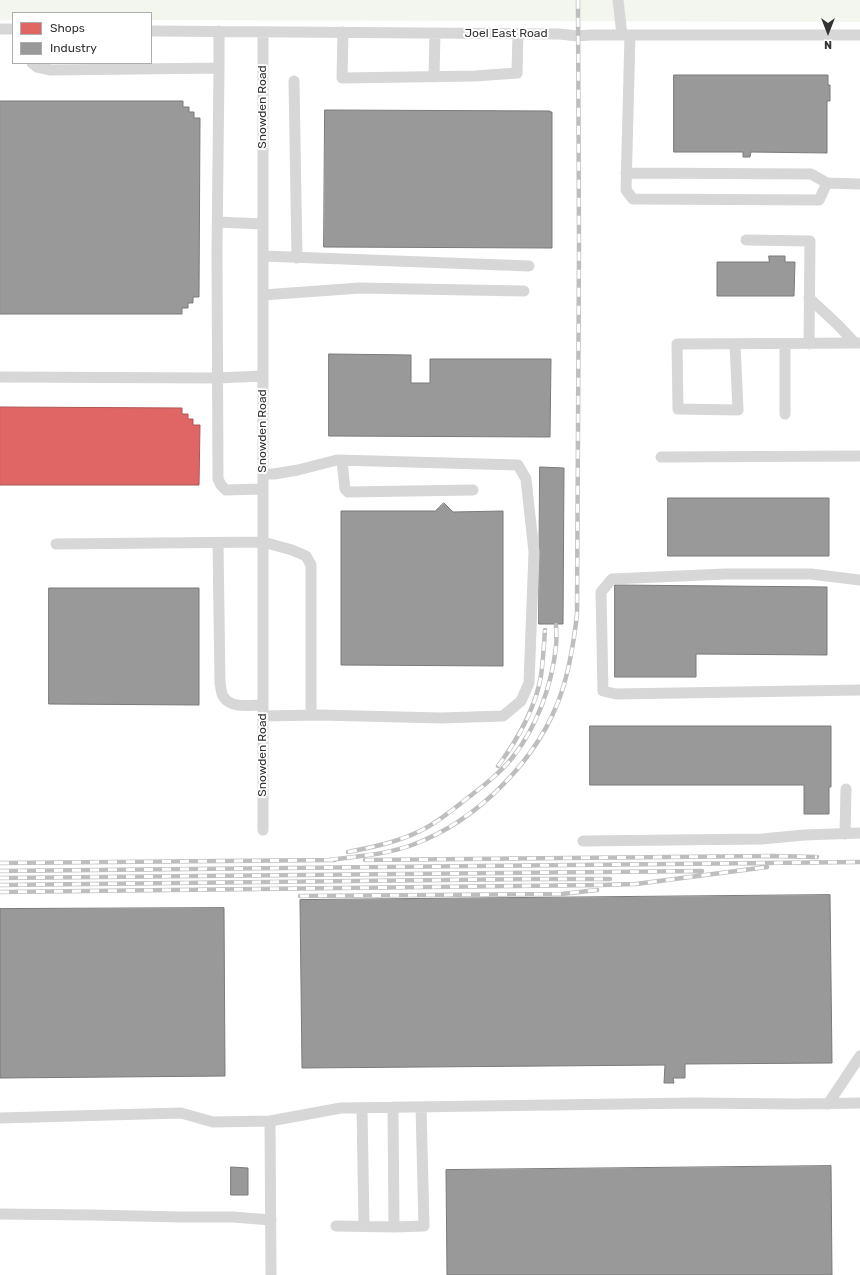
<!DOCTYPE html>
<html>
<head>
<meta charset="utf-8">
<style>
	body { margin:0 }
	#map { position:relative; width:860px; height:1275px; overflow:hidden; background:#fff; font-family:Rubik,sans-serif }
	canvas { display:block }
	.legend { position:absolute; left:12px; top:12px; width:140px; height:52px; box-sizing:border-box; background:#fff; border:1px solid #adadad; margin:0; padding:5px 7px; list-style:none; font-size:12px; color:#333 }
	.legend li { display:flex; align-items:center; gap:8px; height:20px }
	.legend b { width:20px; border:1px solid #adadad }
	.north { position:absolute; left:808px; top:12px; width:40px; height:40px; -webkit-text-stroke:3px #fff; paint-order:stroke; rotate:180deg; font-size:11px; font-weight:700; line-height:16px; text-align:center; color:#333 }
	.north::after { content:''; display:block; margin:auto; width:14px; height:18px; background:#333; clip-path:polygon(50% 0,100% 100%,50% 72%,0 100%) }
</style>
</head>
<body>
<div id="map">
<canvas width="860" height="1275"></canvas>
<ul class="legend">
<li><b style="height:11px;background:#e06666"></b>Shops</li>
<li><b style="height:11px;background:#999"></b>Industry</li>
</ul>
<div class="north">N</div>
</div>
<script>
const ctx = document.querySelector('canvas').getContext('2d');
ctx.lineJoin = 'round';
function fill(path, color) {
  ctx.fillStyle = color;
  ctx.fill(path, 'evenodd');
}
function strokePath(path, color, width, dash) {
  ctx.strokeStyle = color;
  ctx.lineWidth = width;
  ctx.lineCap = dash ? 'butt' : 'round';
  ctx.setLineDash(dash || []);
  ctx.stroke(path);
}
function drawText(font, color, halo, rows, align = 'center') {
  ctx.font = font + ' Rubik,sans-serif';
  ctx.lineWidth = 4;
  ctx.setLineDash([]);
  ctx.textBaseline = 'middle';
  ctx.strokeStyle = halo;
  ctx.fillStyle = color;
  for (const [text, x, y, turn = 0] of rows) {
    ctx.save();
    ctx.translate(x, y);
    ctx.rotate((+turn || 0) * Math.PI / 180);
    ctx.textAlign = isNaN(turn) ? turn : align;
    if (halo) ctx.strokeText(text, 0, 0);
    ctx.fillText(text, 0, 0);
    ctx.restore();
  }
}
const green = new Path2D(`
	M0,0H860V22L151,20V13H13V20H0Z`);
const shops = new Path2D(`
	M0,407L182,408V414H188V419H193V425H200L199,485H0Z`);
const industry = new Path2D(`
	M674,75H828V85H830V101H827V153L751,152L750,157H743V152H674Z
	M0,101H183V107H189V112H194V118H200L199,297H193V303H188V308H182V314H0Z
	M325,110L550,111V112H552V248L324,247Z
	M769,256H785V262H795L794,296H717V262H769Z
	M329,354L411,355V383H430V359H551L550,437L329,436Z
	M540,467L564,468L563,624H539Z
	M668,498H829V556H668Z
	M444,503L453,512L503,511V666L341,665V511H435Z
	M615,585L827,587V655L696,654V677H615Z
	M49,588H199V705L49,704Z
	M590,726H831V787H829V814H804V785H590Z
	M830,895L832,1063L685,1064V1078H673L674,1083H664L665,1065L302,1068L300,900Z
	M224,908L225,1076L0,1078V909Z
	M831,1166L832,1275H447L446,1170Z
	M231,1167L248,1168V1195H231Z`);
const minor = new Path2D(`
	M618,0L622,35
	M0,29H13
	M151,31L559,34L578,36L590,35H860
	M343,32L342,78L475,76L517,73L518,34
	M630,35L626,190L633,199L819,200L827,183L860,184
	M32,63L37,67L51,70L219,68V31
	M219,68L217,251L218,479L221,485L226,490L263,489
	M434,77L435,33
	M294,81L297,258
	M626,173L811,174L827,183
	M218,222L263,224
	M746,240L810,241L809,344
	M263,256L529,266
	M263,295L360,288L524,291
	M809,298L837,324L855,343
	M735,344L738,410L678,409L677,344L860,343
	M785,344V414
	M0,377L218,378L263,376
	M661,457L860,456
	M342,461L345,489L348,492L473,490
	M218,543L220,683C221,687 221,693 223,696C230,709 250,705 263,705
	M56,544L263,542L292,550L306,556L311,565V715
	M860,580L811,574H725L612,579L601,592L603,691L616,694L860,690
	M263,716L319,715L441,718L503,716L521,701L529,683L534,552L526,479L518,465L337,460L298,470L274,474H263
	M263,830V32
	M845,834L846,789
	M583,841L762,839L804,835L860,833
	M828,1104L860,1056
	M393,1107L394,1227L424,1226L421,1107
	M362,1108L364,1226
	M0,1118L181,1113L213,1122L270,1121
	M0,1214L91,1215L182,1217H233L271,1220
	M336,1226L394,1227
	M271,1275L270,1121L341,1108L693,1103L796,1104L860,1103`);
const rail = new Path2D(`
	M498,766C518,739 535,710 541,676C543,661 544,645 545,630
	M348,852C373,847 398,842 420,831C437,823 451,811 465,800C482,787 499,774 512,758C537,727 552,685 556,646C557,639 556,632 556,625
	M329,860C357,856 385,855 412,845C478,821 540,758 562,691C570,666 574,641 577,614L579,247L578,0
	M365,860L771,856L817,857
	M0,863L335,860
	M0,871L860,862
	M0,878L702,871
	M0,885L532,879H610
	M0,892L601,885L636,884L767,867
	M300,896L562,894L597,890`);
const streetNames = [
	["Joel East Road",506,34],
	["Snowden Road",263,107,-90],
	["Snowden Road",263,431,-90],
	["Snowden Road",263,755,-90]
];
fill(green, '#f2f6ee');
fill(shops, '#e06666');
strokePath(shops, '#ac5757', 1);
fill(industry, '#999');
strokePath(industry, '#7a7a7a', 1);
strokePath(minor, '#d7d7d7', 11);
strokePath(rail, '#bebebe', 4.5);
strokePath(rail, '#fff', 3, [9]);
drawText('12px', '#333', '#fff', streetNames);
</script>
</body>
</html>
